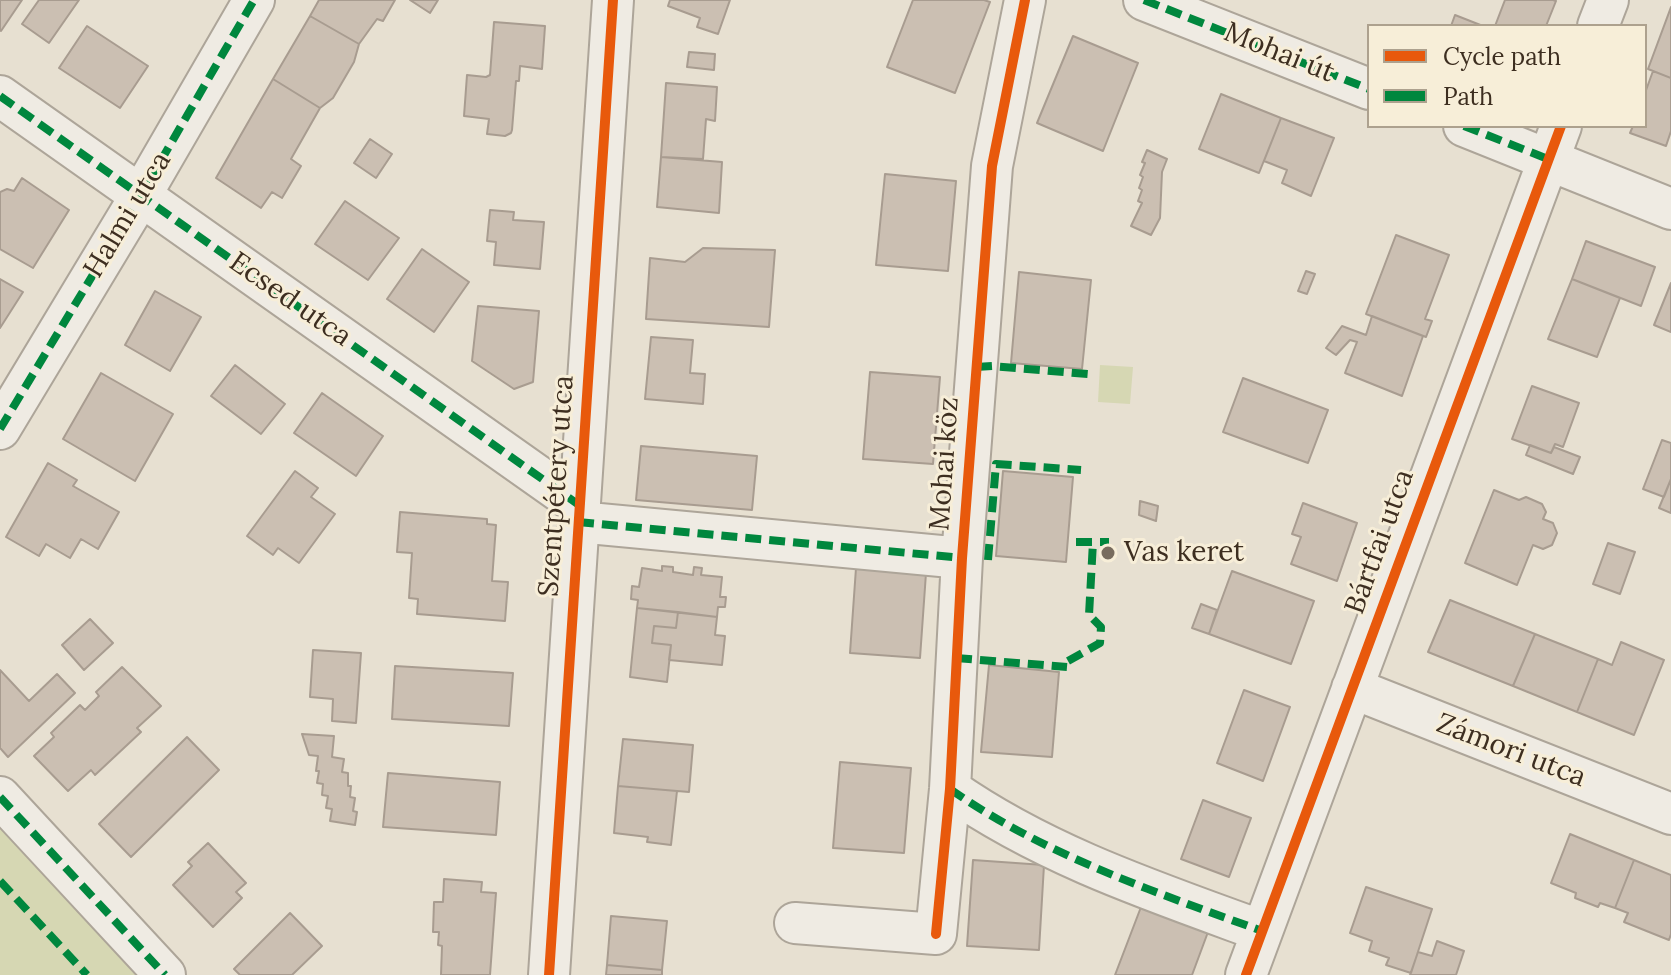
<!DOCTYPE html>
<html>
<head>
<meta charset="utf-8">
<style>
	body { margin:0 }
	#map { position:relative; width:1671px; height:975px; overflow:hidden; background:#e7e0d1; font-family:Lora,serif }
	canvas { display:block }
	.legend { position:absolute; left:1367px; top:24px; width:280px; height:104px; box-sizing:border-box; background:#f7eed8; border:2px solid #ada18e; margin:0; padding:10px 14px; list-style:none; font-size:24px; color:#3d2e20 }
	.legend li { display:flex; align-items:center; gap:16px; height:40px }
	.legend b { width:40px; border:2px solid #ada18e }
</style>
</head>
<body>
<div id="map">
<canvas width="1671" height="975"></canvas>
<ul class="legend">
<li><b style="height:10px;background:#e8590c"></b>Cycle path</li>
<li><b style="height:10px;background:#00873e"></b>Path</li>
</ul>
</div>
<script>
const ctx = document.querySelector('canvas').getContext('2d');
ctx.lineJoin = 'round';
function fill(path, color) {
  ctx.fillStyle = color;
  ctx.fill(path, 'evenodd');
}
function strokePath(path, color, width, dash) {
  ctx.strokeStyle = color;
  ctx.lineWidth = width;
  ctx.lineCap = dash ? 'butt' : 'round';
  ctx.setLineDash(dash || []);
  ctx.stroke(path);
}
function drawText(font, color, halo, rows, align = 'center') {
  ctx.font = font + ' Lora,serif';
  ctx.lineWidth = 6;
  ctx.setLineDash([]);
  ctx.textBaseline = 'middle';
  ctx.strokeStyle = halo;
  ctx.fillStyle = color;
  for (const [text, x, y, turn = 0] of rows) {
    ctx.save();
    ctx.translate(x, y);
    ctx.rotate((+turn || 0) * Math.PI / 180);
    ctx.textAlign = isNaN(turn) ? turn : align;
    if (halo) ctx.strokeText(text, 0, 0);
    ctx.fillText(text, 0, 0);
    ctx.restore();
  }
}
const green = new Path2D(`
	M1100,365L1133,367L1130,404L1098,402Z
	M0,815L148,975H0Z`);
const building = new Path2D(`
	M0,0H22L1,31L0,30Z
	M39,0H79L49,43L22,24Z
	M319,0H395L383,21L377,19L359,44L310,16Z
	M410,0H438L430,13Z
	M670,0H730L718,34L697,27L700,18L668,6Z
	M913,0H984L990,2L955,93L887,67Z
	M1505,0H1553L1556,1L1546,26H1495Z
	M1671,7V78L1648,69Z
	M1455,15L1483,26H1451Z
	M310,16L359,44L354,62L333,98L320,108L273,79Z
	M494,22L545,26L542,69L520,66L519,81H516L512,130L511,133L505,136L487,134L489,119L464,116L467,75L486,77L490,75Z
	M87,26L148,66L120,108L59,68Z
	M1073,36L1138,63L1103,151L1037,123Z
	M689,52L715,54L714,70L687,67Z
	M1653,71L1671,78V131L1666,146L1630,133L1633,126H1645V93Z
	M273,79L320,108L291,159L301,166L282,198L272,192L261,208L216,178Z
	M666,83L717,87L715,121L706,119L703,159L661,157Z
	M1221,94L1281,118L1259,173L1199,149Z
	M1281,118L1334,138L1311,196L1282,183L1287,170L1264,161Z
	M370,139L392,154L376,178L354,163Z
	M1147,150L1167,159L1162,172L1160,218L1151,235L1131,226L1142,203L1138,201L1142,190L1139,188L1143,177L1140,175L1145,163L1142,162Z
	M661,157L722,162L719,213L657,207Z
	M885,174L956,181L948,271L876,265Z
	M22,178L69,210L33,268L0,249V192L7,189L14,191Z
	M345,201L399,238L368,280L315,244Z
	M490,210L514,212L513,220L544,222L540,269L494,265L496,242L487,241Z
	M1396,235L1449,255L1425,319L1432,321L1426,337L1366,314Z
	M1586,241L1655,267L1641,306L1572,279Z
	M703,248L775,250L769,327L646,319L650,258L685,262Z
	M422,249L469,282L434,332L387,299Z
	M1306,271L1315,274L1307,294L1298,291Z
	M1019,272L1091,280L1082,369L1011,363Z
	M0,279L23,292L0,328Z
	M1572,279L1620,298L1597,357L1548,339Z
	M1671,283V332L1654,325Z
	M155,291L201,317L170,371L125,345Z
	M478,306L539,311L533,382L514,389L472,361Z
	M1372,316L1423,336L1402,396L1345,373L1357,342L1350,340L1336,355L1326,348L1342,326L1366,335Z
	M651,337L693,340L690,373L705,374L703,404L645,399Z
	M235,365L285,404L261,434L211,396Z
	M870,372L940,377L933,464L863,459Z
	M101,373L173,414L135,481L63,439Z
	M1243,378L1328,410L1308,463L1223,432Z
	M1532,386L1579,403L1563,447L1555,444L1551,453L1512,439Z
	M322,393L383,436L356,476L294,433Z
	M1662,440L1671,443V479L1664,497L1643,489Z
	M1530,445L1551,453L1554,447L1580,457L1573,474L1526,455Z
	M641,446L757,456L752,510L636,500Z
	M48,463L77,480L73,486L119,512L98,549L81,539L70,558L46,544L39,556L6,537Z
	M295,471L318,488L311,497L335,514L299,563L278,548L273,555L247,536Z
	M1003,471L1073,477L1066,562L996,556Z
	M1671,479V513L1659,508Z
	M1494,490L1519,500L1526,497L1542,504L1546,512L1543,519L1553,523L1557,533L1552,545L1543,549L1533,545L1517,585L1465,563Z
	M1140,501L1158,506L1156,521L1139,515Z
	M1303,503L1357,523L1337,581L1291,564L1301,537L1292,534Z
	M400,512L487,519V524L496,525L492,581L508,582L505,621L417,614L418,599L409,598L412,553L397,552Z
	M1608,543L1635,552L1620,594L1593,584Z
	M662,566L673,567V572L693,575L694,567L702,568L701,575L722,577L720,597H726L725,607H718L717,617L637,608L638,600L631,599L632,586L639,587L642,568L662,571Z
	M856,568L926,573L920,658L850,653Z
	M1232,571L1314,601L1291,664L1209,634Z
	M1450,600L1535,634L1513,686L1428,652Z
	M1201,604L1217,610L1209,634L1192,628Z
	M637,608L678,612L676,628L654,626L652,643L671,645L667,682L630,677Z
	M678,612L717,617L715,635L725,636L722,665L669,660L671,645L652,643L654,626L676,628Z
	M90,619L113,643L84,670L62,645Z
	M1535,634L1598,659L1577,712L1513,686Z
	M1621,642L1664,660L1634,735L1577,712L1598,659L1612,665Z
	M313,650L361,653L356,723L332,721L333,699L310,697Z
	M989,665L1059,672L1052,757L981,752Z
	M395,666L513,673L509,726L392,719Z
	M122,667L161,706L137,728L141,732L95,775L91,770L68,791L34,756L54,737L51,733L80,705L85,710L99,696L96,692Z
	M0,670L29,701L57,674L75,693L8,757L0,748Z
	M1244,690L1290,707L1263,781L1217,763Z
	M302,734L334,736L332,757L344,759L342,772L348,773V786H351L350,797L355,798L353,811L357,812L355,825L330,821L332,809L326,808L328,796L322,795L323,784L317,783L319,771H316L318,756L309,755Z
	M187,737L219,770L131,857L99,824Z
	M623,739L693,745L689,792L618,786Z
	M840,762L911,768L904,853L833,848Z
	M388,773L500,782L496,835L383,827Z
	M618,786L677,791L671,845L647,842L648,837L614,833Z
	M1203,800L1251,818L1229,877L1181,859Z
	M1570,834L1634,860L1615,908L1600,903L1598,907L1575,898L1576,893L1551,883Z
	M208,843L246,883L236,892L242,898L213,927L173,885L192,866L188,862Z
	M973,860L1044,865L1039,950L967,946Z
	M1634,860L1671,875V934L1669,940L1624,922L1628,913L1615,908Z
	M444,879L482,882L481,892L496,893L490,975H441L442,946L438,945L439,932H433L434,902H443Z
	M1366,887L1432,909L1411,973L1386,965L1389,958L1369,951L1372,941L1350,933Z
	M1141,907L1208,932L1192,975H1115Z
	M290,913L322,946L292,975H240L234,969Z
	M611,916L667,921L662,970L607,965Z
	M1437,941L1464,951L1456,975H1410L1418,952L1432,956Z
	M607,965L662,970V975H606Z`);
const minor = new Path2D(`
	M1144,0L1369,89
	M1598,26L1608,0
	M0,96L579,505
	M1464,126L1671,209
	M0,429L141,195L254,0
	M578,522L962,558
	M1352,688L1671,814
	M950,789C1044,855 1155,892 1262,931
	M0,797L165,975
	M795,923L936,934L950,789L962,558L992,166L1025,0
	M549,975L613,0
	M1246,975L1561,126`);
const quiet = new Path2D(`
	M1144,0L1369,89
	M0,96L579,505
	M1464,126L1548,159
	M976,367L992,366L1088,374
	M0,429L141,195L254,0
	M578,522L962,558
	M1076,542H1109
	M988,560L996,464L1081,470
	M956,658L1067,667
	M1068,661L1100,643L1101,627L1089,615L1093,542
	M950,789C1044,855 1155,892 1262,931
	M0,797L165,975
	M0,881L87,975`);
const cycleway = new Path2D(`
	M936,934L950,789L962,558L992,166L1025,0
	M549,975L613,0
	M1246,975L1561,126`);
const markers = [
	[1108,553,8,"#786c5e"]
];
const streetNames = [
	["Mohai út",1279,53,22],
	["Halmi utca",128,215,-59],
	["Ecsed utca",290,300,35],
	["Mohai köz",945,464,-86],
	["Szentpétery utca",557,486,-86],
	["Bártfai utca",1380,542,-70],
	["Zámori utca",1511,751,21]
];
const poiNames = [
	["Vas keret",1124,553]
];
fill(green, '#d6d7b3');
fill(building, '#cbbfb2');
strokePath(building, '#a89c90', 2);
strokePath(minor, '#ada599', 44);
strokePath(minor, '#efebe3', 40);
strokePath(quiet, '#00873e', 8, [16, 8]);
strokePath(cycleway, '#e8590c', 10);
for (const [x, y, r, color] of markers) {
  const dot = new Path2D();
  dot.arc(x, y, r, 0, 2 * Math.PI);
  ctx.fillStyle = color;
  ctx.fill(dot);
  strokePath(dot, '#f7eed8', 3);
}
drawText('28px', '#3d2e20', '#f7eed8', streetNames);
drawText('28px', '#3d2e20', '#f7eed8', poiNames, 'left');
</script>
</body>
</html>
